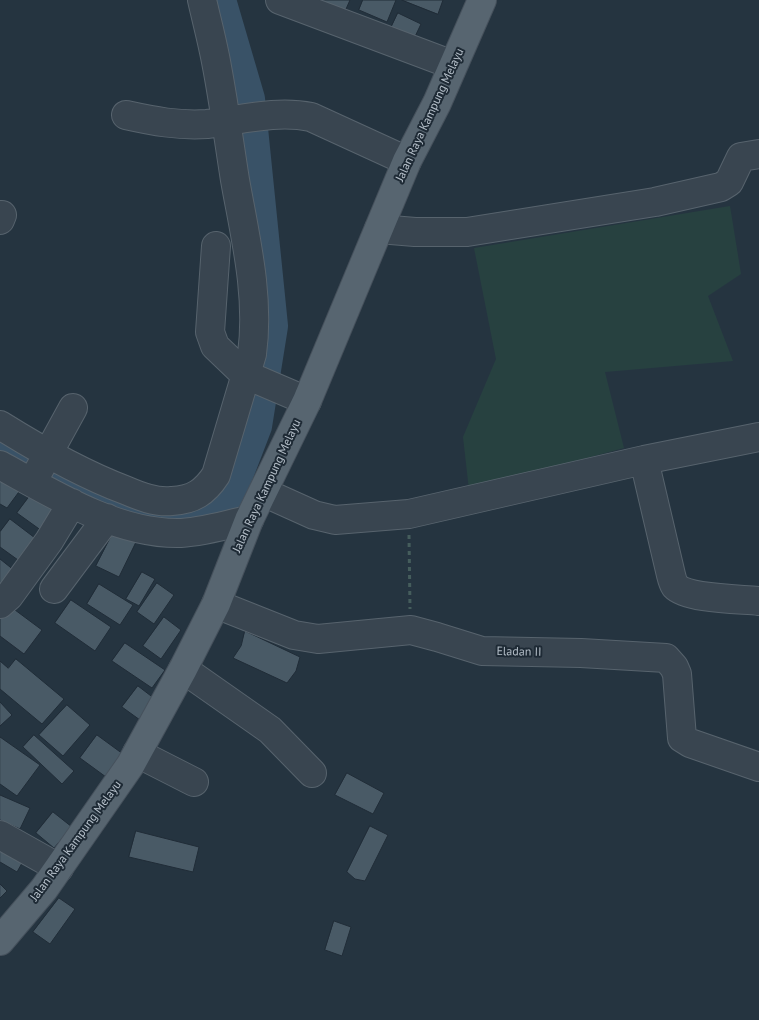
<!DOCTYPE html>
<html>
<head>
<meta charset="utf-8">
<style>
	body { margin:0 }
	canvas { display:block; background:#253440 }
</style>
</head>
<body>
<canvas width="759" height="1020"></canvas>
<script>
const ctx = document.querySelector('canvas').getContext('2d');
ctx.lineJoin = 'round';
function fill(path, color) {
  ctx.fillStyle = color;
  ctx.fill(path, 'evenodd');
}
function strokePath(path, color, width, dash) {
  ctx.strokeStyle = color;
  ctx.lineWidth = width;
  ctx.lineCap = dash ? 'butt' : 'round';
  ctx.setLineDash(dash || []);
  ctx.stroke(path);
}
function drawText(font, color, halo, rows, align = 'center') {
  ctx.font = font + ' "PT Sans",sans-serif';
  ctx.lineWidth = 4;
  ctx.setLineDash([]);
  ctx.textBaseline = 'middle';
  ctx.strokeStyle = halo;
  ctx.fillStyle = color;
  for (const [text, x, y, turn = 0] of rows) {
    ctx.save();
    ctx.translate(x, y);
    ctx.rotate((+turn || 0) * Math.PI / 180);
    ctx.textAlign = isNaN(turn) ? turn : align;
    if (halo) ctx.strokeText(text, 0, 0);
    ctx.fillText(text, 0, 0);
    ctx.restore();
  }
}
const green = new Path2D(`
	M730,206L741,274L708,296L733,361L605,372L624,448L469,490L463,437L496,359L474,248Z`);
const river = new Path2D(`
	M0,444L86,498L189,519L225,504L255,426L271,326L248,99L219,0`);
const building = new Path2D(`
	M307,0H350L343,16Z
	M363,0H396L387,22L359,10Z
	M402,0H443L438,14Z
	M398,13L421,24L412,43L389,32Z
	M0,468L24,485L7,508L0,504Z
	M35,489L59,508L42,531L17,513Z
	M10,519L35,538L18,560L0,547V532Z
	M115,529L137,540L119,577L96,566Z
	M0,559L15,571L3,587L0,585Z
	M142,572L155,579L139,606L126,599Z
	M157,583L174,595L154,624L137,612Z
	M99,584L133,605L120,625L87,604Z
	M71,600L111,627L95,651L55,623Z
	M7,604L42,630L24,654L0,636V614Z
	M164,617L181,630L161,659L143,646Z
	M245,631L300,657L296,671L287,683L233,658L241,646Z
	M125,643L165,670L152,688L112,661Z
	M16,659L64,699L42,724L0,689V661L8,668Z
	M138,686L155,699L140,720L122,707Z
	M0,702L12,715L0,726Z
	M67,705L90,725L63,756L39,735Z
	M34,735L74,771L62,784L23,747Z
	M97,735L123,754L106,777L80,758Z
	M0,737L40,765L17,796L0,784Z
	M347,773L384,793L373,814L335,795Z
	M0,795L30,808L20,829L0,820Z
	M53,812L72,827L54,848L36,833Z
	M370,826L388,835L365,881L355,879L347,872Z
	M136,831L199,847L193,872L129,857Z
	M0,840L26,856L17,872L0,862Z
	M0,884L7,891L0,898Z
	M59,898L75,909L50,944L33,932Z
	M334,921L351,927L342,956L325,950Z`);
const path = new Path2D(`
	M409,535L410,609`);
const minor = new Path2D(`
	M280,0L453,65
	M126,115C153,121 179,126 207,124C241,120 276,110 311,117L407,161
	M0,220L2,215
	M379,229L415,232H467L655,202L721,187L729,182L741,157L759,154
	M216,246L210,332L215,346L239,369L251,377L307,401
	M0,425C40,450 80,473 125,490C139,496 156,503 172,501C193,500 205,492 216,475L252,354C260,296 245,236 235,180C229,142 224,104 217,67C213,44 207,22 202,0
	M644,460L671,575C672,579 673,583 675,586C687,599 741,599 759,601
	M0,465C53,494 115,533 177,533C199,533 228,524 249,520
	M39,470L73,408
	M263,492L314,515L335,520L409,514L644,460L759,437
	M54,589L107,518
	M0,604L9,596L49,541L72,503
	M216,604L294,635L318,639L411,630L437,637L482,651L581,653L666,658L674,667L677,674L682,738L690,743L759,767
	M183,669L270,730L312,773
	M137,753L194,782
	M0,835L59,868`);
const major = new Path2D(`
	M0,941L44,889L131,764L183,669L216,604L249,520L307,401L407,161L437,103L482,0`);
const streetNames = [
	["Jalan Raya Kampung Melayu",430,115,-65],
	["Jalan Raya Kampung Melayu",267,486,-65],
	["Eladan II",519,652,1],
	["Jalan Raya Kampung Melayu",76,841,-54]
];
fill(green, '#274140');
strokePath(river, '#395267', 34);
fill(building, '#495a66');
strokePath(building, '#202c37', 1);
strokePath(minor, '#57636d', 30);
strokePath(major, '#46515c', 30);
strokePath(path, '#455d5c', 3, [4, 4]);
strokePath(minor, '#394550', 28);
strokePath(major, '#576570', 28);
drawText('12px', '#b6c0ca', '#1e2a35', streetNames);
</script>
</body>
</html>
